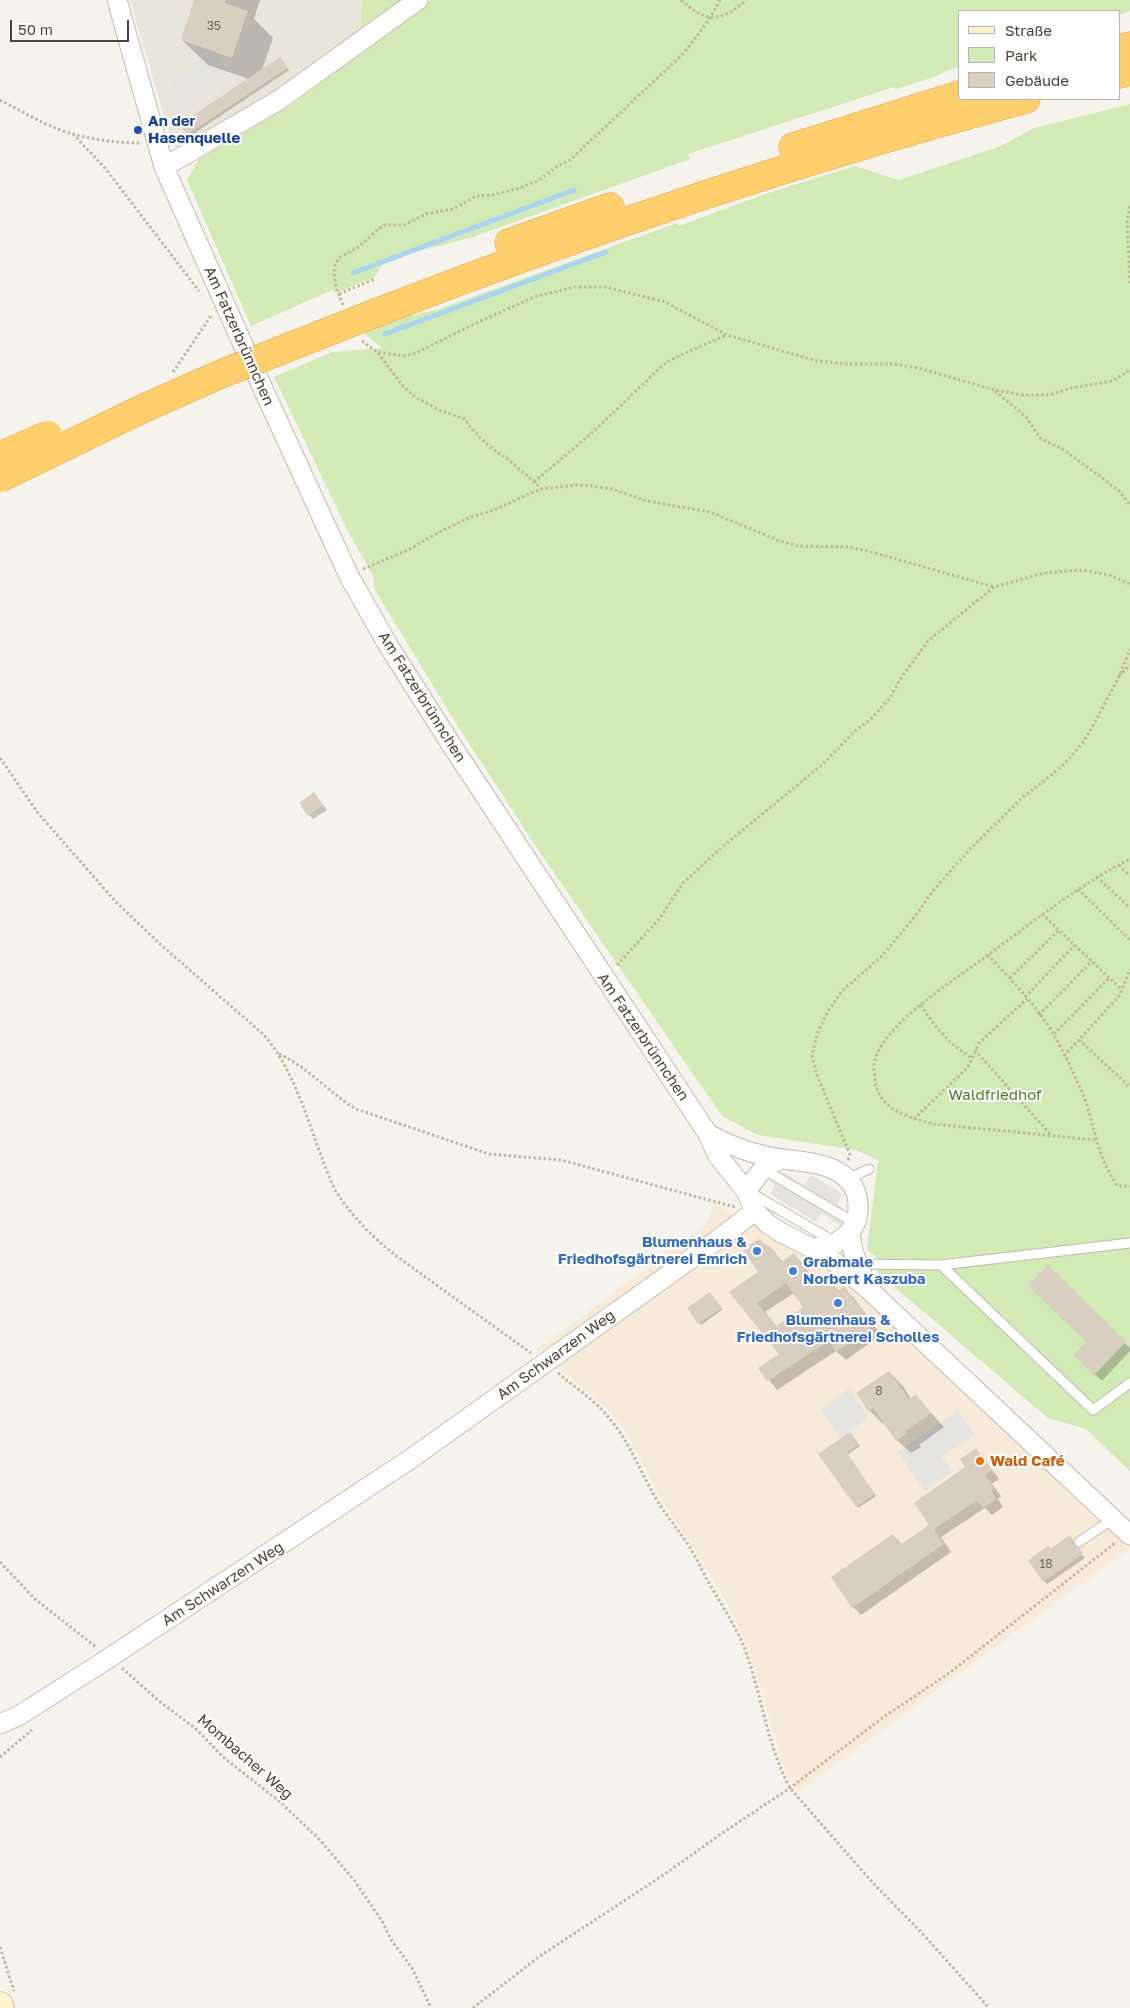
<!DOCTYPE html>
<html>
<head>
<meta charset="utf-8">
<style>
	body { margin:0 }
	#map { position:relative; width:1130px; height:2008px; overflow:hidden; background:#f6f3ec; font-family:"Golos Text",sans-serif }
	canvas { display:block }
	.legend { position:absolute; left:958px; top:10px; width:162px; height:90px; box-sizing:border-box; background:#fff; border:1px solid #b7b4b0; margin:0; padding:6px 9px; list-style:none; font-size:15px; color:#4b4439 }
	.legend li { display:flex; align-items:center; gap:10px; height:25px }
	.legend b { width:25px; border:1px solid #b7b4b0 }
	.scale { position:absolute; left:10px; top:20px; width:119px; height:22px; box-sizing:border-box; border:2px solid #4b4439; border-top:0; padding-left:6px; font-size:15px; line-height:18px; white-space:nowrap; color:#4b4439; -webkit-text-stroke:4px #fff; paint-order:stroke }
</style>
</head>
<body>
<div id="map">
<canvas width="1130" height="2008"></canvas>
<ul class="legend">
<li><b style="height:6px;background:#fff3cd"></b>Straße</li>
<li><b style="height:14px;background:#d2eab5"></b>Park</li>
<li><b style="height:14px;background:#d8cfc1"></b>Gebäude</li>
</ul>
<div class="scale">50 m</div>
</div>
<script>
const ctx = document.querySelector('canvas').getContext('2d');
ctx.lineJoin = 'round';
function fill(path, color) {
  ctx.fillStyle = color;
  ctx.fill(path, 'evenodd');
}
function strokePath(path, color, width, dash) {
  ctx.strokeStyle = color;
  ctx.lineWidth = width;
  ctx.lineCap = dash ? 'butt' : 'round';
  ctx.setLineDash(dash || []);
  ctx.stroke(path);
}
function drawText(font, color, halo, rows, align = 'center') {
  ctx.font = font + ' "Golos Text",sans-serif';
  ctx.lineWidth = 4;
  ctx.setLineDash([]);
  ctx.textBaseline = 'middle';
  ctx.strokeStyle = halo;
  ctx.fillStyle = color;
  for (const [text, x, y, turn = 0] of rows) {
    ctx.save();
    ctx.translate(x, y);
    ctx.rotate((+turn || 0) * Math.PI / 180);
    ctx.textAlign = isNaN(turn) ? turn : align;
    if (halo) ctx.strokeText(text, 0, 0);
    ctx.fillText(text, 0, 0);
    ctx.restore();
  }
}
const residential = new Path2D(`
	M130,0H362L360,31L280,89L186,147L176,148L171,140Z`);
const commercial = new Path2D(`
	M715,1204L805,1252L842,1277L1130,1544V1548L798,1792L786,1772L777,1745L755,1669L748,1650L726,1601L702,1561L661,1500L626,1432L611,1413L597,1400L536,1350L705,1225Z`);
const green = new Path2D(`
	M362,0H402L360,31Z
	M431,0H1130V11L1119,15V11H959V67L944,72L934,77L896,89L894,87L688,154L690,159L470,238L384,260L375,277L336,293L332,290L251,326L187,180L199,159L290,106Z
	M1130,104V1471L1086,1429L1048,1418L878,1273L877,1257L867,1250L878,1160L856,1150L758,1135L722,1116L535,845L457,725L375,590L373,576L348,531L274,377L332,352L382,348L364,333L400,318L439,309L677,223L679,226L762,195L855,166L899,180L1001,146L1034,128Z`);
const parking = new Path2D(`
	M214,51L229,73L184,103L169,81Z
	M783,1172L804,1185L811,1175L843,1194L837,1204L848,1212L841,1226L822,1213L816,1222L770,1194L775,1185L770,1181Z
	M850,1388L868,1418L840,1439L821,1410Z
	M958,1411L974,1434L942,1457L952,1472L925,1491L898,1452Z`);
const shadow = new Path2D(`
	M196,0H260L254,19L273,38L262,70L282,60L289,70L190,136L188,134L249,79L208,65L182,40Z
	M314,794L327,810L313,819L309,815Z
	M773,1251L783,1262L794,1255L803,1264L819,1288L829,1280L839,1291L844,1288L853,1297L881,1335L846,1360L836,1351L777,1390L760,1368L780,1355L731,1292L760,1272ZM794,1293L804,1307L777,1327L765,1312Z
	M1048,1267L1130,1348V1351L1102,1381L1075,1355L1087,1342Z
	M710,1293L722,1310L701,1325L689,1309Z
	M889,1372L903,1386L911,1399L916,1396L944,1427L919,1445L921,1447L911,1453L897,1440L885,1422L883,1424L869,1410Z
	M852,1435L860,1446L847,1455L876,1496L858,1508L820,1455Z
	M976,1449L999,1479L992,1484L1001,1496L998,1499L1003,1507L992,1515L985,1508L941,1537L951,1552L861,1615L853,1607L893,1535L902,1545L931,1525Z
	M1070,1537L1076,1544V1548L1085,1558L1047,1584L1044,1581L1050,1550Z`);
const stream = new Path2D(`
	M353,273L574,190
	M385,334L606,252`);
const building = new Path2D(`
	M194,0H226L225,3L248,11L232,58L181,40Z
	M280,57L288,68L187,135L180,124Z
	M314,792L323,805L308,816L299,803Z
	M759,1239L774,1250L781,1262L794,1253L817,1287L829,1279L838,1291L844,1286L873,1326L836,1352L829,1341L767,1381L758,1368L779,1354L729,1292L758,1272L743,1249ZM786,1283L803,1307L776,1326L757,1303Z
	M1048,1265L1126,1342L1094,1375L1073,1355L1086,1342L1028,1286Z
	M710,1292L722,1308L698,1324L687,1308Z
	M889,1371L909,1399L916,1394L931,1413L906,1431L908,1433L896,1441L873,1408L868,1411L856,1393Z
	M850,1432L859,1444L847,1453L875,1494L856,1507L818,1454Z
	M976,1448L992,1470L985,1475L994,1488L991,1490L996,1499L983,1508L977,1500L934,1529L944,1544L852,1608L831,1577L893,1534L900,1545L929,1525L914,1503L965,1467L960,1459Z
	M1070,1535L1073,1540L1074,1545L1079,1548L1083,1554L1043,1582L1028,1560L1048,1546L1050,1549Z`);
const path = new Path2D(`
	M681,0C708,24 720,22 747,0
	M0,100C24,112 47,127 73,134C95,140 119,143 142,143
	M73,134L105,168L199,291
	M1130,206L1127,221L1130,284
	M339,294L375,279
	M343,305L336,287L334,273L335,265L339,258L360,246L377,230L385,225H404L426,214L453,209L476,196L492,195L520,188L539,180L559,165L570,160L684,53L710,18L720,0
	M362,341L377,352L403,356L416,353L470,326L534,297L574,287H606L665,302L727,335L817,361L846,364H893L918,368L995,390L1023,395H1049L1071,388L1112,381L1130,370
	M378,353L402,385L415,397L439,410L465,419L471,428L490,447L509,460L542,489
	M173,372L211,316
	M995,391L1026,417L1041,439L1061,448L1105,480L1119,491L1130,505
	M534,482L593,432L663,365L676,357L727,335
	M363,569L410,549L441,531L471,517L494,510L529,494L542,489L576,485L591,486L612,489L647,501L710,512L780,541L798,546L848,547L868,551L994,587
	M1119,676L1130,665
	M0,758L38,813L115,901L160,944L264,1035C300,1077 312,1140 335,1190C353,1218 376,1241 403,1261L531,1353
	M1119,865L1130,876
	M1097,877L1130,908
	M1078,889L1130,940
	M1042,914L1122,990
	M988,955C1009,978 1039,1008 1054,1035C1064,1052 1073,1072 1081,1090C1095,1122 1096,1158 1118,1186H1130
	M617,965L660,918L683,883L721,848L823,764L854,732L872,718L890,698L899,681L928,641L994,587L1044,573L1082,570L1109,575L1130,584
	M1010,978L1059,930
	M1025,997L1075,945
	M921,1005C934,1026 950,1045 972,1058
	M1039,1015L1092,961
	M1054,1034L1109,978
	M1079,1040L1130,1087
	M975,1050L1050,1134
	M279,1054C308,1067 329,1093 356,1109L489,1154L561,1160L735,1207
	M1064,1056L1120,995L1130,969
	M914,1119L968,1067L979,1043L1027,999
	M1095,1140L934,1124C909,1118 877,1109 875,1079C875,1074 873,1068 874,1064C880,1025 958,978 988,955C1034,921 1079,885 1130,859
	M848,1160L850,1155L817,1075L812,1056L817,1034L828,1011L842,991L883,955L916,915L932,892L969,850L1023,797L1054,773L1069,759L1084,741L1096,720L1119,677L1130,649
	M558,1373C575,1388 595,1400 609,1418C631,1444 641,1474 658,1502C667,1516 677,1529 687,1543C696,1556 702,1571 710,1585C723,1607 737,1628 746,1652C762,1697 767,1745 790,1788L873,1883L922,1933L989,2008
	M0,1562L35,1599L96,1647
	M122,1668L159,1701L196,1729L223,1757L279,1801L319,1839L354,1880L382,1921L392,1941L412,1968L431,2008
	M0,1757L32,1730
	M0,1947L14,1991
	M473,2008L540,1956L662,1876L721,1834L790,1788L885,1716L948,1674L1115,1543`);
const lane = new Path2D(`
	M763,1169L855,1223
	M847,1179L869,1169
	M751,1193L835,1242
	M858,1264L941,1265L1093,1410L1130,1383
	M941,1265L1130,1243
	M1079,1542L1113,1519`);
const street = new Path2D(`
	M117,0L164,167L248,356L349,576L388,645L456,752L708,1134L718,1156L746,1191L755,1211L768,1224L780,1232L827,1256L867,1288L1130,1535
	M164,167L279,100L418,0
	M708,1134C726,1144 745,1151 765,1156C794,1163 844,1158 856,1193C859,1202 859,1215 855,1224C854,1226 852,1228 851,1230C848,1244 861,1273 866,1285
	M746,1191L763,1169L780,1159
	M814,1248L836,1243L851,1231
	M0,1724L20,1715L109,1658L409,1460L720,1238L755,1211`);
const secondary = new Path2D(`
	M0,2005L1,2008`);
const highway = new Path2D(`
	M1119,49L1130,46
	M1119,74L1130,71
	M793,147L959,95
	M509,243L610,207
	M378,312C590,230 806,158 1026,99`);
const highwayBridge = new Path2D(`
	M0,456L48,435
	M0,478L144,408L221,374L378,312`);
const markers = [
	[138,130,5,"#1a4fb4"],
	[757,1251,5,"#3f7fe0"],
	[793,1271,5,"#3f7fe0"],
	[838,1303,5,"#3f7fe0"],
	[980,1461,5,"#e8710a"]
];
const numberNames = [
	["35",214,26],
	["8",879,1391],
	["18",1046,1564]
];
const transitNames = [
	["An der",148,121],
	["Hasenquelle",148,138]
];
const streetNames = [
	["Am Fatzerbrünnchen",239,336,66],
	["Am Fatzerbrünnchen",422,697,58],
	["Am Fatzerbrünnchen",643,1037,56],
	["Am Schwarzen Weg",556,1355,-36],
	["Am Schwarzen Weg",223,1584,-33],
	["Mombacher Weg",245,1757,41]
];
const parkNames = [
	["Waldfriedhof",995,1095]
];
const shopNames = [
	["Blumenhaus &",747,1242],
	["Friedhofsgärtnerei Emrich",747,1259],
	["Grabmale",803,1262,"left"],
	["Norbert Kaszuba",803,1279,"left"],
	["Blumenhaus &",838,1320,"center"],
	["Friedhofsgärtnerei Scholles",838,1337,"center"]
];
const foodNames = [
	["Wald Café",990,1461]
];
fill(residential, '#eae5da');
fill(commercial, '#f7ead8');
fill(green, '#d2eab5');
fill(parking, '#e5e3e0');
fill(shadow, '#0003');
strokePath(stream, '#a9d4f2', 5);
fill(building, '#d8cfc1');
strokePath(lane, '#c2bbae', 11);
strokePath(street, '#c2bbae', 21);
strokePath(secondary, '#d6c79b', 28);
strokePath(highway, '#e0a43c', 29);
strokePath(path, '#c4b79f', 3, [2.5, 2.5]);
strokePath(lane, '#fff', 9);
strokePath(street, '#fff', 19);
strokePath(secondary, '#fff3cd', 26);
strokePath(highway, '#ffcf6e', 28);
strokePath(highwayBridge, '#e0a43c', 29, []);
strokePath(highwayBridge, '#ffcf6e', 28);
for (const [x, y, r, color] of markers) {
  const dot = new Path2D();
  dot.arc(x, y, r, 0, 2 * Math.PI);
  ctx.fillStyle = color;
  ctx.fill(dot);
  strokePath(dot, '#fff', 2);
}
drawText('12px', '#6e675b', null, numberNames);
drawText('bold 15px', '#164399', '#fff', transitNames, 'left');
drawText('15px', '#4b4439', '#fff', streetNames);
drawText('15px', '#4a7f2a', '#fff', parkNames);
drawText('bold 15px', '#366cbe', '#fff', shopNames, 'right');
drawText('bold 15px', '#c56008', '#fff', foodNames, 'left');
</script>
</body>
</html>
